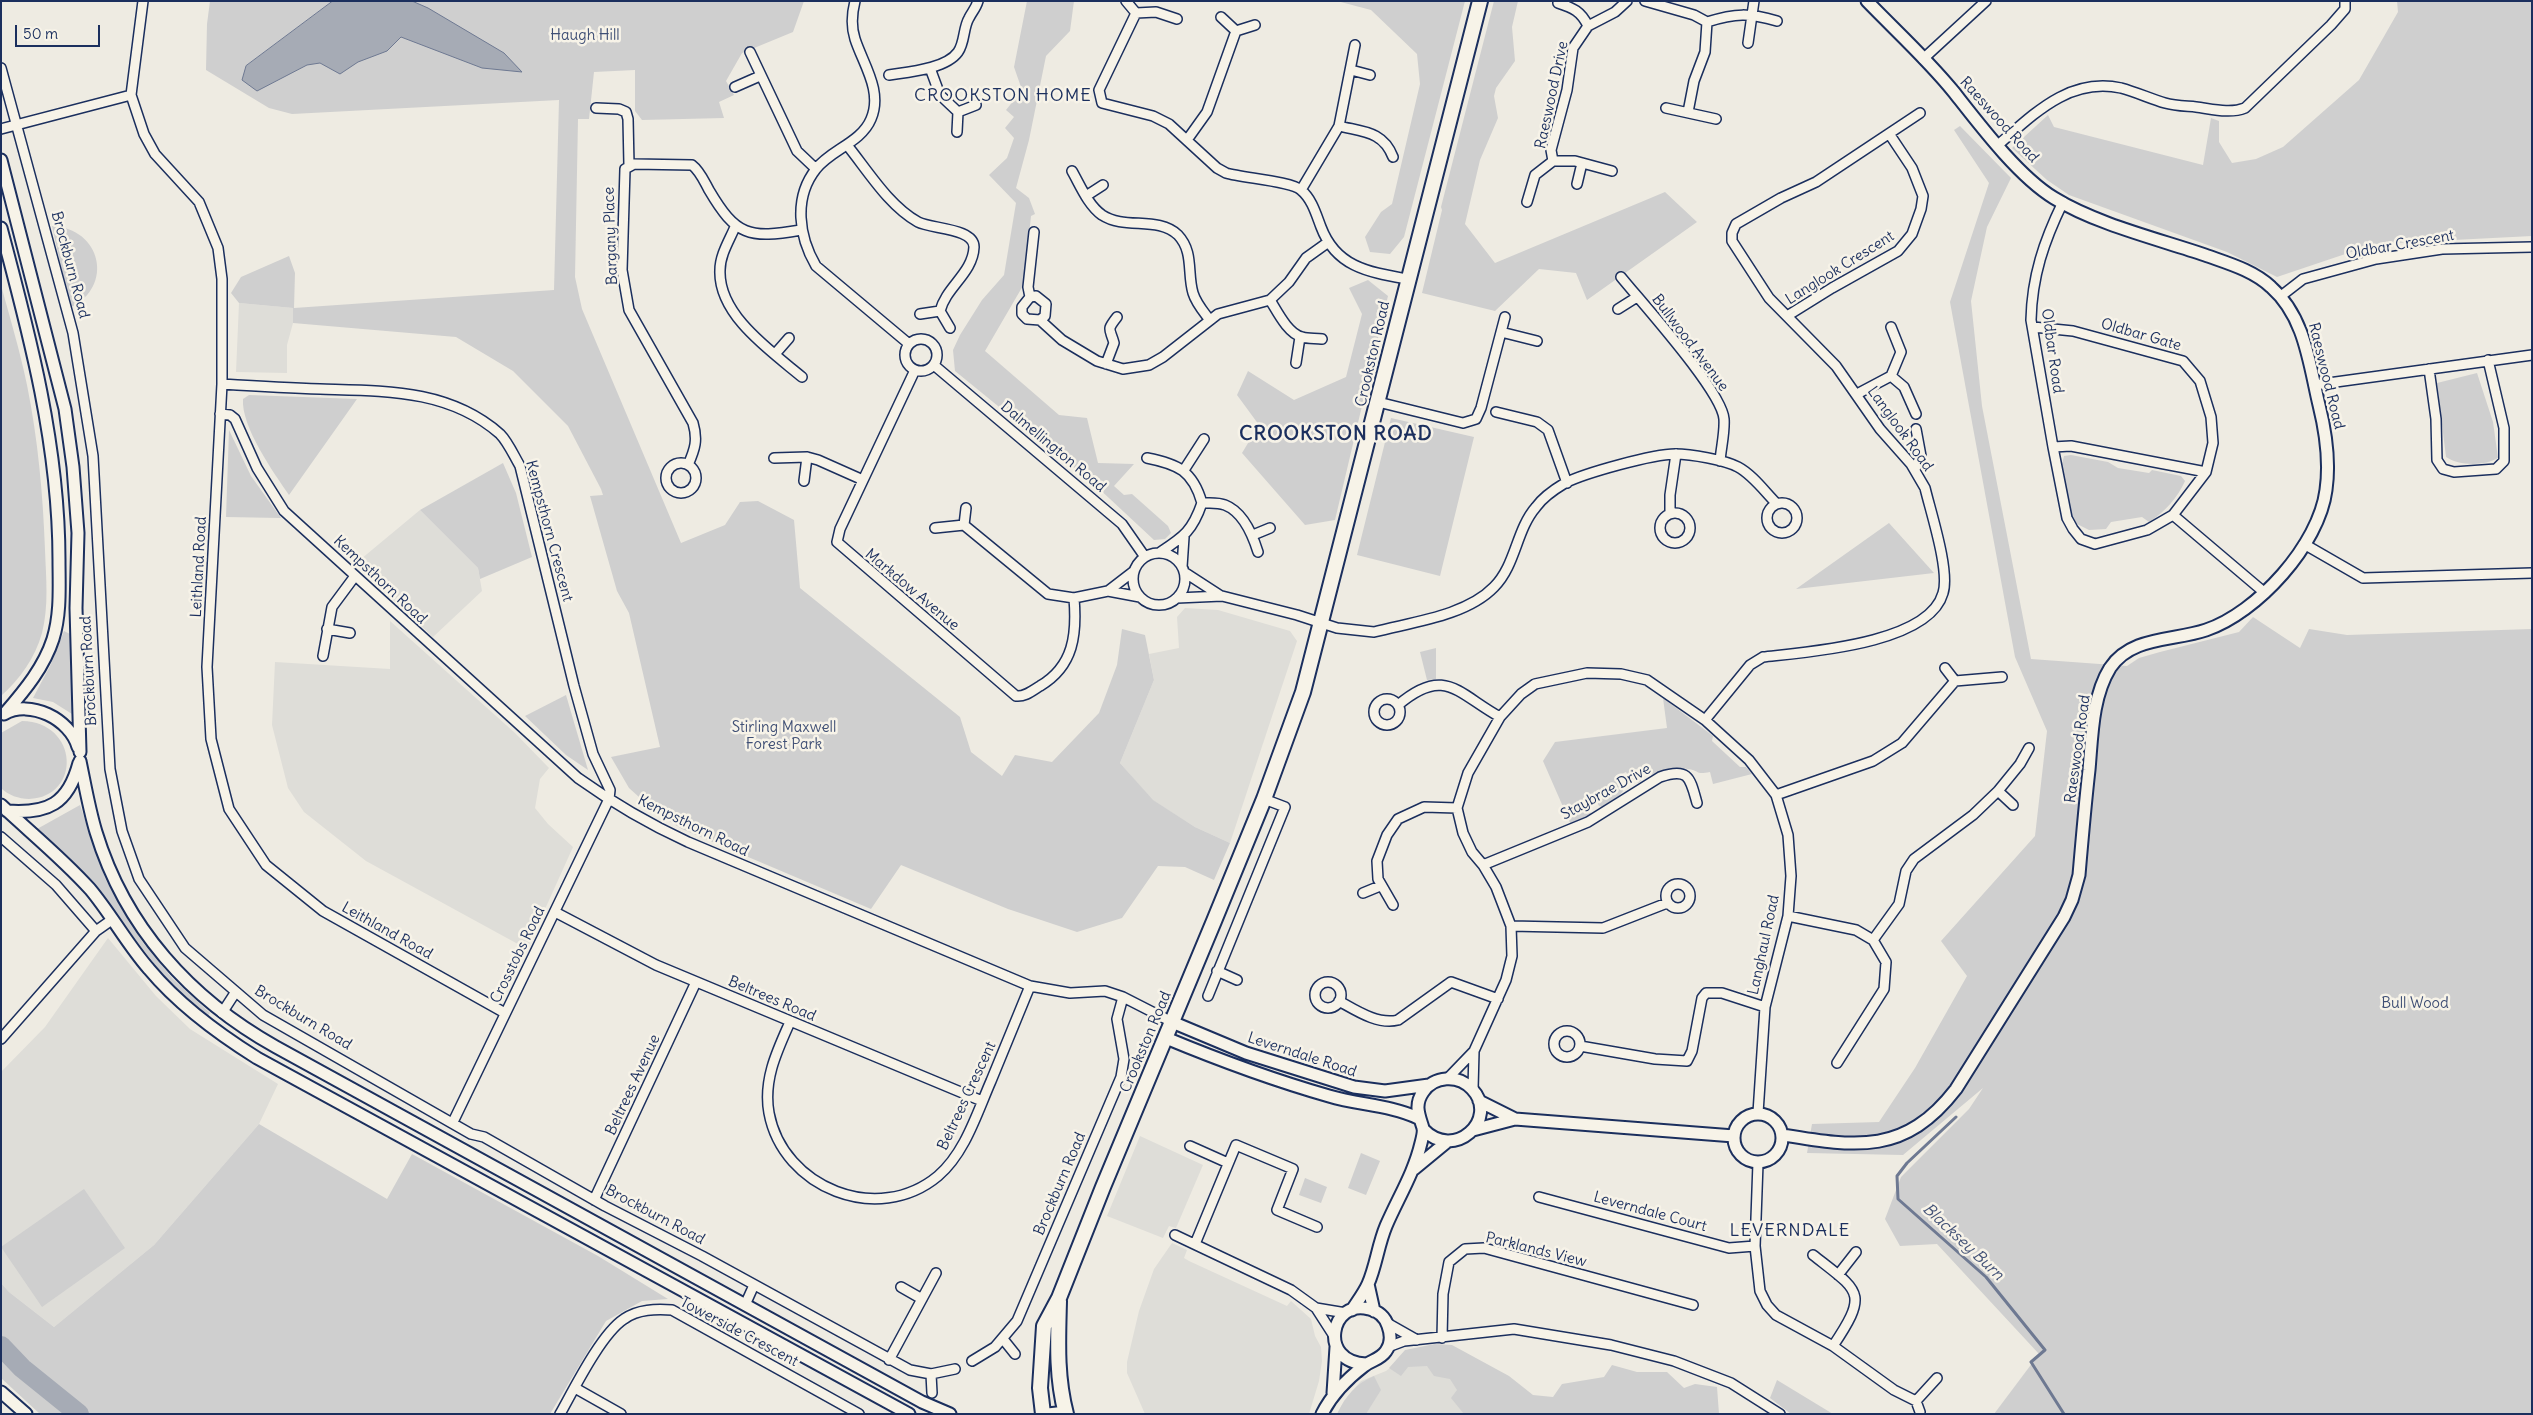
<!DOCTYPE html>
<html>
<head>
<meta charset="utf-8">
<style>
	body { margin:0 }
	#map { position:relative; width:2533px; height:1415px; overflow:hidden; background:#eeebe2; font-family:Delius,sans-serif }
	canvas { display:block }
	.frame { position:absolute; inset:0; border:2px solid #1b2f5e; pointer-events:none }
	.scale { position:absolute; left:15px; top:25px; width:85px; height:22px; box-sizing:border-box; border:2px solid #1b2f5e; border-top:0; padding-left:6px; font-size:15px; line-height:18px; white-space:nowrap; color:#1b2f5e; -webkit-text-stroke:4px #f7f3e8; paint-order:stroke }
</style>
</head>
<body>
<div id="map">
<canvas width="2533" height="1415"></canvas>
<div class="frame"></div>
<div class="scale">50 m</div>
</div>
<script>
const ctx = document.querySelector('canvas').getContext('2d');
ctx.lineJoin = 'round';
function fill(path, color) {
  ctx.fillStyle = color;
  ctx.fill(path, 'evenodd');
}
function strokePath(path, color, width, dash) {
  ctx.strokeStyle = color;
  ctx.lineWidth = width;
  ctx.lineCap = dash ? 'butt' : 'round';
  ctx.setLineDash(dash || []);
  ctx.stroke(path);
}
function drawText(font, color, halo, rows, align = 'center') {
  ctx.font = font + ' Delius,sans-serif';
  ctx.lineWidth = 5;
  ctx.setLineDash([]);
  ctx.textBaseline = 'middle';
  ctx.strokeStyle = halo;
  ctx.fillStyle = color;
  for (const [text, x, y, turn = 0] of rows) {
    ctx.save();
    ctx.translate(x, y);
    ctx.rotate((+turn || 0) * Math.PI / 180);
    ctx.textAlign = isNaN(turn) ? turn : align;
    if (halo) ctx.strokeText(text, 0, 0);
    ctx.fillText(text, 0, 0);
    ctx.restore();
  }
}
const built = new Path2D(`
	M239,303L293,308V323L287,345V373L236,372Z
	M420,510L478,568L482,591L433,637L355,564Z
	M1185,608L1218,610L1290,631L1297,641L1230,843L1195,827L1152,800L1120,763L1154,680L1149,654L1179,648L1177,617Z
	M390,621L515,733L549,768L540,779L535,808L548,824L573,847L527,949L366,861L304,812L288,788L272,725L275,662L390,669Z
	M108,938L156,996L190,1029L278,1084L259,1124L154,1245L54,1327L9,1292L1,1283V1072L45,1027Z
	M1140,1136L1203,1165L1176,1228L1169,1226L1163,1238L1107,1216Z
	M1172,1243L1187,1250L1184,1258L1189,1261L1287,1306L1291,1301L1311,1319L1315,1336L1321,1347L1322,1361L1319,1381L1309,1414H1145L1127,1373V1362L1139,1311L1154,1269Z
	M1433,1348L1473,1414H1337L1344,1401L1361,1381L1386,1371L1396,1363Z`);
const green = new Path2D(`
	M210,1H804L793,32L742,53L726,81L734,95L719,102L724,118L642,120L635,111V70L594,72L589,119H578L575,277L582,309L681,543L725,525L740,502L758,501L794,520L800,588L960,717L971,752L1002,776L1015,755L1052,762L1099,713L1117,665L1122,629L1145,635L1154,680L1120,763L1153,800L1195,827L1230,843L1214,880L1185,867L1158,866L1122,918L1077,932L1008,909L901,865L871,909L682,829L659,815L629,788L611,757L660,747L629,613L617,591L590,496L603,495L601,489L568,426L513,371L456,337L293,323V308L239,303L231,293L241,277L289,256L295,273L294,308L554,290L559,100L292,114L269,108L206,70L207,24Z
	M1027,1H1074L1070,31L1046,56L1029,140L1016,188L1029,198L1035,214L1031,216L1024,284L985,351L1059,415L1087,418L1098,463L1134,464L1114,486L1124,495L1132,494L1168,526L1171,533L1165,539L1154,540L1095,485L955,371L953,350L960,335L982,300L1004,275L1016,203L989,175L1007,158L1014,138L1005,128L1014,117L1006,110L1022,90L1014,67Z
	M1337,1H1465L1404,237L1390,254L1370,252L1365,237L1381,212L1392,204L1420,84L1417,54L1371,10Z
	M1494,1H1518L1512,27L1515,61L1496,88L1494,96L1498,118L1480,160L1465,224L1495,263L1665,192L1697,222L1587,300L1576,273L1539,269L1495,311L1422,293L1442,210L1441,207Z
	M2397,1H2532V236L2375,244L2277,277L2227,252L2069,195L2047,180L2012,148L2048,115L2054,127L2203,165L2211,118L2219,121V142L2232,163L2256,159L2283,147L2359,80L2398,12Z
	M1960,126L2011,178L1987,227L1971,301L1982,406L2031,659L2127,666L2139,658L2160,652L2239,632L2253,617L2300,648L2309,629L2347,635L2532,629V1414H1994L2039,1354L1937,1244L1900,1246L1885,1219L1901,1177L1969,1109L1983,1088L1903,1155L1807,1153L1812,1124L1879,1122L1915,1068L1967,976L1941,941L2035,836L2047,731L2015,657L1950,302L1989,183L1954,130Z
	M52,226C101,228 115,286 70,308Z
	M1368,280L1388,296L1335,520L1305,525L1242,453L1259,425L1237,395L1248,371L1294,400L1346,377L1362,314L1349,288Z
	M1,285C10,318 20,351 27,385C38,440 43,494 45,550C46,578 49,606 42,633C35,658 20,679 1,696Z
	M2477,373L2493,422L2498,458C2485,466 2459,466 2446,457L2437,383Z
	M249,395L357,399L289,495C274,473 241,427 243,399Z
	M1391,418L1474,437L1440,576L1357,555Z
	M229,430L251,476L281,518L226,517Z
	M2071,455L2108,462L2118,468L2149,473L2152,470L2181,476L2185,481C2178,497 2164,513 2149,522L2142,517L2111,522L2106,529L2089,530L2073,522L2062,464L2064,456Z
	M503,463L516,493L532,557L480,579L478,568L420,510Z
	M1889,523L1934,573L1796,589Z
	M64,631L70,634L72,714L53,702L33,698L51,664Z
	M1436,648V679L1427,680L1420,652Z
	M566,695L588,770L566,755L525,716Z
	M1663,698L1713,736L1712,741L1740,767H1746L1752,774L1713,784L1710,772C1695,775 1701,771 1688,769C1676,766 1663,770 1652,775L1644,767L1635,770L1641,781L1638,783L1629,778L1626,772L1618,776L1623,791L1619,796L1602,807L1599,806L1595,798L1587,801L1591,815L1571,825L1543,761L1555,742L1667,728Z
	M22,721C79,722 82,797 29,799C19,799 8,795 1,788V733Z
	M80,805L105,878L129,922L144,944L173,979L210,1013L208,1016C186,1014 113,907 94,885C76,865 57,847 37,829Z
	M259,1124L387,1199L412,1154L598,1256L668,1299L642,1301L606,1321L550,1414H40L1,1378V1283L9,1292L54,1327L154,1245Z
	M1361,1153L1380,1161L1366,1195L1348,1188Z
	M1305,1178L1327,1187L1321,1203L1299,1195Z
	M84,1189L125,1248L42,1307L1,1247Z
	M1435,1344L1452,1345L1509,1376L1533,1395L1553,1397L1562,1384L1604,1377L1612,1365L1637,1372H1667L1684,1388L1695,1384L1717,1387L1719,1414H1464L1451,1398L1457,1390L1450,1379L1434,1376L1427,1366L1408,1367L1401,1376L1389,1368L1405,1350Z
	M1374,1376L1381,1390L1366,1414H1337C1346,1396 1355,1384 1374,1376Z
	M1777,1380L1833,1414H1791L1770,1398Z`);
const water = new Path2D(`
	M333,1H412L428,8L504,53L522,72L482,68L401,37L387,51L358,62L340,74L320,63L307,65L257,91L242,80L246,66Z`);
const stream = new Path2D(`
	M1956,1117L1907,1163L1897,1176L1898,1199L1986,1277L2045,1350L2031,1362L2064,1414`);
const river = new Path2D(`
	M1,1346L22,1368L79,1414`);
const minor = new Path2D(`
	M143,1L131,95L144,134L155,154L199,202L218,248L222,279V384L207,667L211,739L229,809L266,865L323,911L505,1013
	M855,1C852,13 851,27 855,39C863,64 883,91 871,119C861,143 830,150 816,169C793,198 799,237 816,266L909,344
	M1126,1L1136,13
	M1645,1L1694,15L1707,22L1705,52L1694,81L1688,112
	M1558,3C1573,8 1581,11 1588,26
	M1221,17L1236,31L1255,25
	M1177,19L1156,12L1136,13L1099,90L1102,103L1153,116L1169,124L1217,168L1226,173C1242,178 1291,181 1301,190C1312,199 1316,214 1321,227C1336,267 1368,272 1407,279
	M1707,22C1736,13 1749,13 1777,21
	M1748,43L1754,1
	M750,52L797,151L816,169
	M1923,59L1986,1
	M1,68L73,333L93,456L110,769L122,831L139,879L185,948L263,1015L471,1134L484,1137L605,1206L702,1256L910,1370L931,1374L955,1369
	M930,68L940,95L958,112
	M1351,70L1370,75
	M889,75C908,72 946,69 958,52C965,42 963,28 969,18C972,12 976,8 978,1
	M735,87L760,76
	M596,108L619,109L626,112L628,119L629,165
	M1666,108L1716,119
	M1339,126C1363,132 1383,131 1393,157
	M1,129L131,95
	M957,132L958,112L976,105
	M1187,140L1207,112L1236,31
	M847,145C868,171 889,206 918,222C931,229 974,228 974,247C973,273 946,287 940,311L950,328
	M1998,145C2034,114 2069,77 2121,88C2136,92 2151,99 2165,103C2175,106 2186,106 2196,107C2212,109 2230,114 2245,108L2331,25L2345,9V1
	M1072,171C1080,185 1088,205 1102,215C1125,230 1158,216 1178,235C1194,252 1187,273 1193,293C1196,303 1203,311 1209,319
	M1612,171L1575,161H1553L1551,150L1567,90L1573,48L1588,26L1615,12L1627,1
	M1577,184L1582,163
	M1301,190L1339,126L1355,45
	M1086,196L1103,185
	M1527,202L1535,175L1553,161
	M2063,202C2044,241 2032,276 2031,320L2053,447L2071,446L2206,472
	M735,227C729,241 720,255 720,270C718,315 771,351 802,377
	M1621,277C1642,303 1722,391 1724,419C1725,432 1721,448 1720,461
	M2281,296L2303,279L2376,259L2442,249L2532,247
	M1030,297L1028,287L1034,232
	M1270,300C1277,311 1288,334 1302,337C1308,339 1316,338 1322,339
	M1618,309L1637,297
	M920,314L940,311
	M1787,316L1832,288L1898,251L1912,234L1921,209L1923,196L1912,168L1890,135
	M1040,320L1045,316L1046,304L1036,296L1030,297L1022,307V314L1027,319L1040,320L1062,340L1097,361L1123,369L1149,365L1163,357L1218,314L1270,300L1289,282L1306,258L1327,243
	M2033,327L2073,331L2183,361L2200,381L2211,417L2213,443L2206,472L2173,515L2147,530L2095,544L2081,539L2073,529L2067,518L2053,447
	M1501,332L1537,341
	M905 355a16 16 0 1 1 32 0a16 16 0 1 1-32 0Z
	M775,354L789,338
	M1296,363L1300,337
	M1106,364L1114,343C1110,328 1106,331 1117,317
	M935,366L1122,524L1145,557
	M2429,369L2436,419L2437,460L2443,469L2454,472L2496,469L2504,461V428L2488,360
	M915,370L840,529L837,542L1016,696C1025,697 1032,691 1040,686C1074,666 1077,634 1074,598
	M1891,376L1904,387L1916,414
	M222,384C254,386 287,388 320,389C384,391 449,389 500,434C508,442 514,456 520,466L574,686L593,754L610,790L609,799L453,1122
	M2314,385L2532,355
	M1857,394L1891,376L1901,352L1891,327
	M1378,402L1463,423L1476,419L1481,408L1505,317
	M1496,412L1537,422L1548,430L1567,483
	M220,414L230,415L235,419L257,468L284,511L578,778C613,803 649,824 688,842L1030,986L1070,993L1105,991L1123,997L1172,1022
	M774,458L807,457L818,460L863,480
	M1147,458C1178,464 1193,471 1202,503C1192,532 1183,537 1159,553
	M666 478a15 15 0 1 1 30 0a15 15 0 1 1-30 0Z
	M688,465C695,449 698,440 693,423L629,310L622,270L625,169L634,164L692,165C700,171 704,181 709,190C736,236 749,239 801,230
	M1915,469L1921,456L1916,429
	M1184,470L1204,439
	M804,481L807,457
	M1202,503C1210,503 1218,502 1225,505C1243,512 1253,536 1258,552
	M1767 518a15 15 0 1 1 30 0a15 15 0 1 1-30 0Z
	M1660 528a15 15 0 1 1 30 0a15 15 0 1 1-30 0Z
	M1670,514V495L1676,454
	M2173,515L2265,593
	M964,525L966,508
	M935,528L964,525L1048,594L1074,598L1108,591L1140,597
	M1253,535L1270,528
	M2304,544L2363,578L2532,573
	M1133 579a26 26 0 1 1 52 0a26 26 0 1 1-52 0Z
	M1182,567L1184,537
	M1184,572L1221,596
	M1108,591L1134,571
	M1177,598L1222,596L1297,615L1337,628L1374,632C1412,622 1466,616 1494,587C1516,565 1516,530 1536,507C1543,497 1555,489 1565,483C1585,473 1653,454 1675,454C1691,454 1725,460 1738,467C1753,475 1765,492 1777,504
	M327,629L350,633
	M323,656L332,607L355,576
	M1945,668L1955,681
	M1374 712a13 13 0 1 1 26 0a13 13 0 1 1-26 0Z
	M1398,705C1445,665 1458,694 1500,717
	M1705,720L1750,665L1763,657C1807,652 1929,644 1943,593C1950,571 1931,513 1925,488L1911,464L1880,429L1836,366L1769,298L1732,241V233L1736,224L1781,198L1816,182L1920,113
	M1998,791L2013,805
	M1776,795L1873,761L1902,743L1955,681L2002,677
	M1,837L56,885L96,931
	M1483,865L1588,822L1660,777C1689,767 1690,778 1697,803
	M1666 896a12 12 0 1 1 24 0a12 12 0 1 1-24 0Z
	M1363,893L1380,886
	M1393,905L1378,879L1377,861L1387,835L1398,819L1424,807L1457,808
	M555,912L656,965L982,1101
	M1788,916L1856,930L1873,940L1886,962L1884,989L1837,1063
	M1511,926L1603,928L1667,903
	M1873,940L1899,904L1906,871L1914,859L1973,815L1998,791L2020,764L2029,748
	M1217,971L1237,980
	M1315 995a13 13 0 1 1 26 0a13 13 0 1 1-26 0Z
	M1208,996L1285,807L1264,799
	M1339,1001C1357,1011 1378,1025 1398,1020L1451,982L1498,999
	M222,1013L235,993
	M790,1022C777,1051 763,1080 769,1113C783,1188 878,1226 938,1176C965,1153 977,1113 991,1081C1004,1049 1017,1017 1030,986
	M1554 1044a13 13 0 1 1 26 0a13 13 0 1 1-26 0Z
	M1,1039L96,931L113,919
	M1580,1046L1655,1059L1687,1061L1692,1051L1702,998L1706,993H1722L1765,1007
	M1448,1078L1474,1051
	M1473,1089L1474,1051L1506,980L1512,956L1511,926L1496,887L1483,865L1472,852L1463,833L1457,808L1468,773L1500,717L1521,694L1535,684L1587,673L1621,674L1647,680L1705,720L1749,760L1776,795L1788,835L1791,876L1788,916L1765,1007L1758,1113
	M1190,1146L1228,1163
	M1758,1163L1755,1246L1760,1291L1767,1305L1776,1315L1833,1346L1894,1390L1916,1401L1937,1378
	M1539,1197L1729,1248L1755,1246
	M594,1200L696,982
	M1175,1235L1291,1290L1316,1308L1334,1336
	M1195,1244L1236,1145L1293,1169L1277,1210L1317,1227
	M1813,1255C1860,1292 1869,1292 1833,1346
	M1838,1275L1856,1252
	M901,1287L922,1299
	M745,1305L754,1285
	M1316,1308L1346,1313
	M1387,1323L1417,1340
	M1442,1338L1443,1294L1449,1262L1465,1249L1484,1248L1693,1305
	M1003,1339L1015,1354
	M1388,1347L1404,1341L1514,1329L1611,1345L1674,1361L1731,1383L1780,1414
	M889,1360L936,1273
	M972,1361L995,1347L1017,1321L1121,1077L1124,1059L1117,1019L1123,997
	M931,1374L932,1393
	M575,1388L621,1414
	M1916,1401L1920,1412
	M560,1414C574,1389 601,1334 624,1319C638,1309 656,1309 672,1310L859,1414`);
const tertiary = new Path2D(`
	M1,160L65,409L73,467L78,533L76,608L80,752
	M1,228C30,336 59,446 59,560C59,586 61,613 53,639C44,667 25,690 6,712
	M4,714C30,699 70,719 78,747
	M80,761C85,785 89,809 96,832C125,927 190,999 276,1047L922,1402L950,1414
	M1,805C31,833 63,859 90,889C111,914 127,944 149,969C179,1005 217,1033 257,1058L909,1414
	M7,811C48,814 68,804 79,763
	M1172,1022L1246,1053L1354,1087L1385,1091L1429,1085
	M1166,1038C1219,1060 1273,1080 1329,1096C1359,1105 1390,1105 1418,1118
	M1479,1101L1515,1119
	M1734 1138a24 24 0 1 1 48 0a24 24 0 1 1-48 0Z
	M1473,1130L1515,1119L1734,1136
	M1783,1135C1857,1147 1905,1155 1956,1089L2064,917L2072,900L2079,875C2082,840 2085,805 2089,770C2092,737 2092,697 2110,668C2131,636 2174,641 2206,630C2257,613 2319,545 2326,490C2330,462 2326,433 2319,405C2309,363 2305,317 2271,287C2253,270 2227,263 2205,255C2158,239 2096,224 2054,198C2018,176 1979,124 1953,91C1927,59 1896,31 1867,1
	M1414,1169L1448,1141
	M1368,1284L1374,1311
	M1352,1310C1357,1302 1364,1293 1368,1284C1376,1266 1378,1245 1386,1226C1398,1198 1414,1173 1421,1143C1422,1139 1424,1132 1423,1128C1419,1115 1414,1105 1423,1092C1434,1076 1458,1074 1472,1089C1500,1119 1454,1162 1423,1129
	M1,1392L26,1414
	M1333,1393L1336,1347
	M1048,1414L1066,1412
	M1322,1414C1332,1394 1347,1379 1364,1366C1371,1360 1380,1360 1386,1351C1391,1344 1391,1334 1388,1326C1385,1317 1378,1311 1369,1309C1331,1298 1317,1362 1366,1364`);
const primary = new Path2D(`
	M1059,1301C1058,1340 1056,1376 1066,1414
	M1043,1414L1040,1388L1044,1326L1059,1298L1103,1187L1214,921L1264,799L1303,692L1480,1`);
const parkNames = [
	["Haugh Hill",585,36],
	["Stirling Maxwell",784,728],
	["Forest Park",784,745],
	["Bull Wood",2415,1004]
];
const streetNames = [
	["Raeswood Drive",1552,95,-78],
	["Raeswood Road",1999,120,48],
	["Bargany Place",611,236,-92],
	["Oldbar Crescent",2400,245,-10],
	["Brockburn Road",70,265,75],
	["Langlook Crescent",1840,268,-32],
	["Oldbar Gate",2141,335,16],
	["Bullwood Avenue",1690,343,53],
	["Oldbar Road",2052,351,82],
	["Crookston Road",1373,354,-77],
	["Raeswood Road",2326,376,76],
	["Langlook Road",1900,429,54],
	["Dalmellington Road",1053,447,40],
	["Kempsthorn Crescent",549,531,75],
	["Leithland Road",199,567,-87],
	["Kempsthorn Road",380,580,43],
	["Markdow Avenue",912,590,40],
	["Brockburn Road",89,671,-93],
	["Raeswood Road",2078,749,-82],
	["Staybrae Drive",1606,792,-29],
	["Kempsthorn Road",693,826,26],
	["Leithland Road",387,931,29],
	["Langhaul Road",1764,945,-78],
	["Crosstobs Road",518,955,-64],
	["Beltrees Road",772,999,23],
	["Brockburn Road",303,1018,31],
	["Crookston Road",1146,1042,-67],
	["Leverndale Road",1302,1055,18],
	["Beltrees Avenue",633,1085,-65],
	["Beltrees Crescent",967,1096,-65],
	["Brockburn Road",1060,1184,-67],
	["Leverndale Court",1650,1212,15],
	["Brockburn Road",655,1215,28],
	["Parklands View",1536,1250,14],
	["Towerside Crescent",739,1332,28]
];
const waterNames = [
	["Blacksey Burn",1963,1242,43]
];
const quarterNames = [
	["CROOKSTON HOME",1003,96],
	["LEVERNDALE",1790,1231]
];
const districtNames = [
	["CROOKSTON ROAD",1336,434]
];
fill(built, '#deddd8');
fill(green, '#cfcfcf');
fill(water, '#a6abb5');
strokePath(water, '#6e7992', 1);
strokePath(stream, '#6e7992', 3);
strokePath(river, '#a6abb5', 20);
strokePath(minor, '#1b2f5e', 12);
strokePath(tertiary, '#1b2f5e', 15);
strokePath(primary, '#1b2f5e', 18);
strokePath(minor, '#f7f3e8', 9);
strokePath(tertiary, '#f7f3e8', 11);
strokePath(primary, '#f7f3e8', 14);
drawText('15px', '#3f4f75', '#f7f3e8', parkNames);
drawText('15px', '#1b2f5e', '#f7f3e8', streetNames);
drawText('italic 16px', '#455478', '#f7f3e8', waterNames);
ctx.letterSpacing = '1px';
drawText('18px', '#1b2f5e', '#f7f3e8', quarterNames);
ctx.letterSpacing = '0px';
ctx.letterSpacing = '1px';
drawText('bold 20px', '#1b2f5e', '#f7f3e8', districtNames);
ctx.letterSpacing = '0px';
</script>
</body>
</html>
